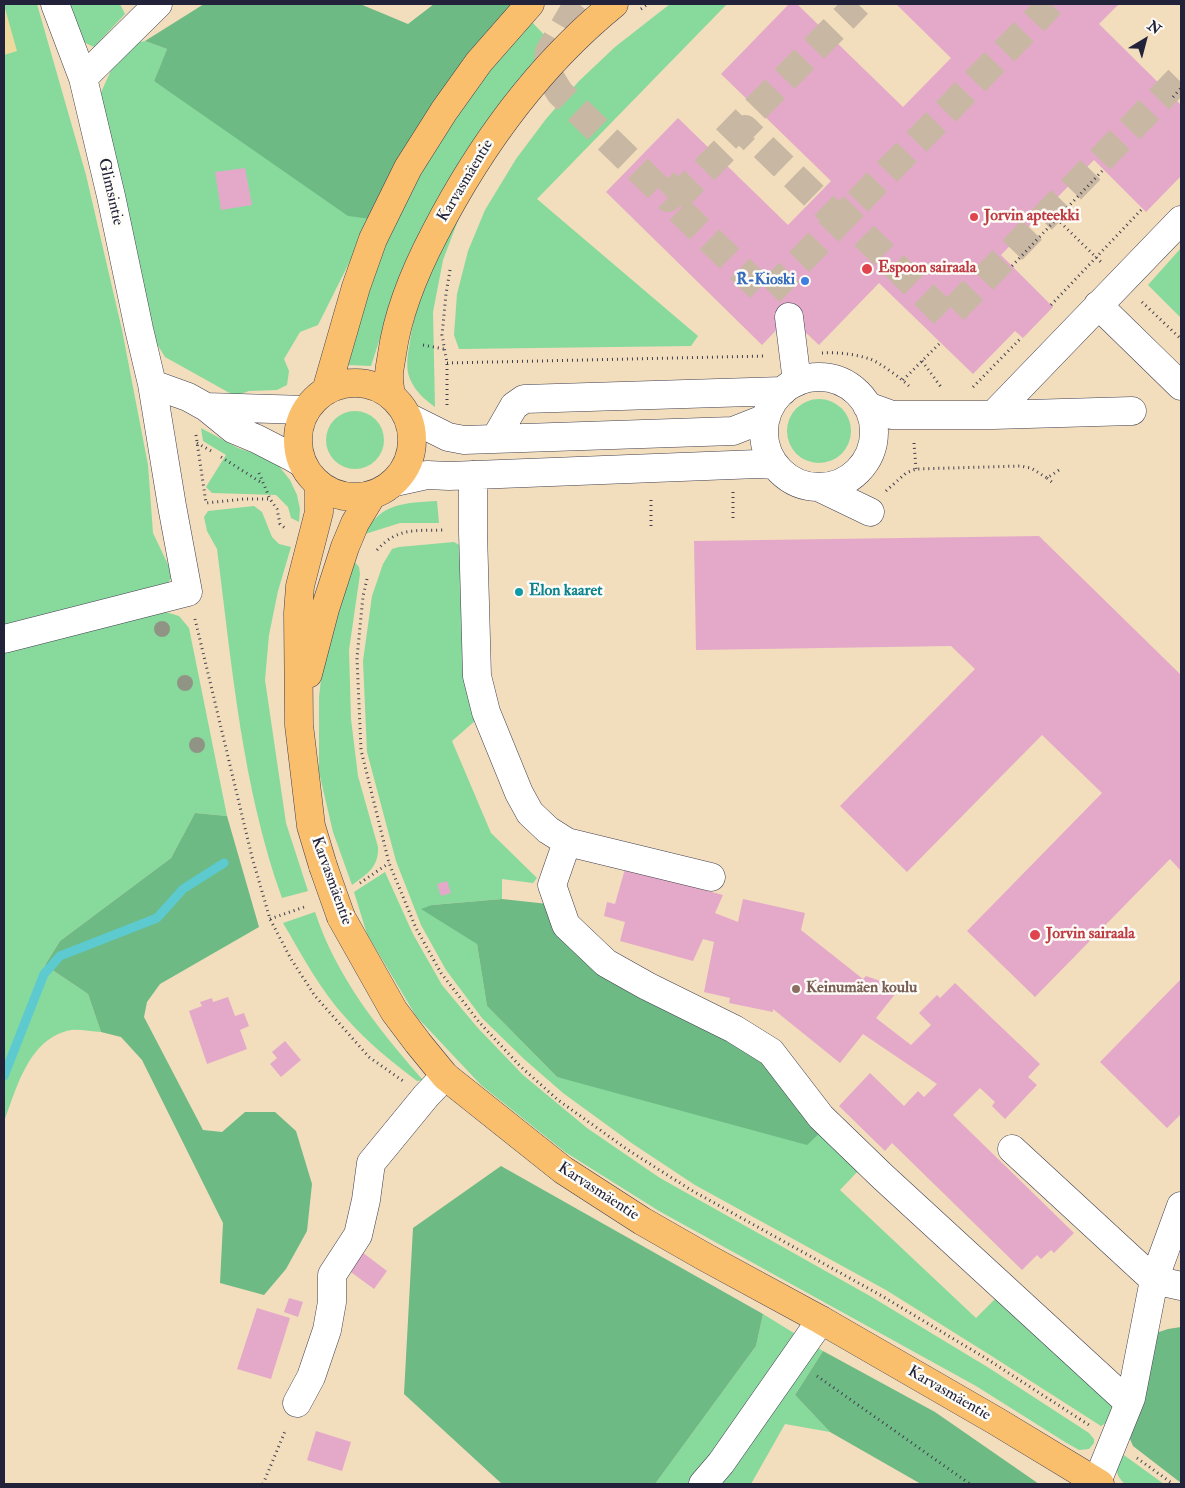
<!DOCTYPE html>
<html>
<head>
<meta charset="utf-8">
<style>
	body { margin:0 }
	#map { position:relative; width:1185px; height:1488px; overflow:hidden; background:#f2ddbd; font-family:"IM FELL Double Pica",serif }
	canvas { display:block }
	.frame { position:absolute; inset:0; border:5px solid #22223b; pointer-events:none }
	.north { position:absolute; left:1120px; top:15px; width:50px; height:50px; -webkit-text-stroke:4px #fdfcf7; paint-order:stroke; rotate:37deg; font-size:14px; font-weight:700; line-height:20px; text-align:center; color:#22223b }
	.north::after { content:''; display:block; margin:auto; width:18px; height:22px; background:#22223b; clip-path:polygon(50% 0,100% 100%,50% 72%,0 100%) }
</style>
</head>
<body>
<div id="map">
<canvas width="1185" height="1488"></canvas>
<div class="frame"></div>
<div class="north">N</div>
</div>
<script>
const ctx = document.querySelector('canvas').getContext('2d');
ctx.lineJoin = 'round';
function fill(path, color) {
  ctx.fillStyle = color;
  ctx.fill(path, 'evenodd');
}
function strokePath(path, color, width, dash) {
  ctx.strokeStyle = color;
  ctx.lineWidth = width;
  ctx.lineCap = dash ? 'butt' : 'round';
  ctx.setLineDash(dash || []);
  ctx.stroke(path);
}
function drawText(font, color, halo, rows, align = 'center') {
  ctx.font = font + ' "IM FELL Double Pica",serif';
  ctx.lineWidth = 5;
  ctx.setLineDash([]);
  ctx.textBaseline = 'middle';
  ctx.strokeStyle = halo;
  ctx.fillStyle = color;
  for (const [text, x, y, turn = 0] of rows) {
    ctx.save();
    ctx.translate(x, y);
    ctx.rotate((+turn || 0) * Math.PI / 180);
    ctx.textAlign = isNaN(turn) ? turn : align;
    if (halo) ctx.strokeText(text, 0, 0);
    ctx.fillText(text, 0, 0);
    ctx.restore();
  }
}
const green = new Path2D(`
	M4,4H37L86,175L122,330L148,465L153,533L173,575L163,591L4,630Z
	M66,4H120L125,14L94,47L79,40Z
	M670,4H727L537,199L698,336L691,346L459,349L454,335L457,294L468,251L485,210L516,159L546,119L579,81L615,47Z
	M530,20L552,43L392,301L371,366L348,365L352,342L381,253L400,208L459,106Z
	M145,41L167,49L154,81L371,219L318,325L300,332L284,359L289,371L287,385L277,390L249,391L235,396L165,357L157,344L98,99L122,46Z
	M459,218L443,260L433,312L435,407C425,400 415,391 410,379C405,367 408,353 410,341C417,295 436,258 459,218Z
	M1181,248V318L1148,285Z
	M787 431a32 32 0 1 1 64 0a32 32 0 1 1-64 0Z
	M326 440a29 29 0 1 1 58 0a29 29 0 1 1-58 0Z
	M201,428L238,448L265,457L278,465L290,480L297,495L300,509L299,522L291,518L288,507L276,495L212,493L206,487L226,455L203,441Z
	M437,501L439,523H400L365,534C380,502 407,503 437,501Z
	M254,506L262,512L272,537L279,544L291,547L278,591L269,635L265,680L286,823L308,891L282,898C242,786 232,666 217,549L207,531L204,517L208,511Z
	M454,542L461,546L476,720L452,741L491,833L537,878L533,883L502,879V899L432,905L477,944L487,1006L557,1077L822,1131L859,1170L840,1190L976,1318L995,1299L1110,1394L1115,1404L1109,1421L1101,1426L990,1355L886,1290L695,1185L633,1144L563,1093L524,1059L482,1018L446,970L421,925L396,861L367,752L363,661L372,596L383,564L392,549L399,547Z
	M353,560L359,567L360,574L349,650L351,719L358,776L378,847C379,867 367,874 352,885L333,832L319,772V697L327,627Z
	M162,611L179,616L189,628L227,816L195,813L171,858L60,941L45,965L88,994L101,1032C92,1032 80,1029 71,1030C29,1038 17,1087 4,1122V647Z
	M385,872L413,934L442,985L477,1027L523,1075L587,1128L660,1178L870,1296L989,1368L1089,1433L1094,1439V1443L1089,1449L1079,1450L1065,1442L976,1386L659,1211L565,1152L481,1085L416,1016L367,934L354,892Z
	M315,912C336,976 378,1029 423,1080L417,1081C392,1062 367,1042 346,1018C320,990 302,955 283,923Z
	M763,1314L823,1351L795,1395L830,1432L785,1424L751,1484H655L756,1346Z
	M1121,1453L1164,1484H1125C1114,1474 1115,1466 1121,1453Z`);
const forest = new Path2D(`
	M204,4H360L408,24L434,4H514L371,219L348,216L154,81L167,49L145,41Z
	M195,813L227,816L259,927L160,984L147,1002L144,1017L203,1130L222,1132L245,1112H275L296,1131L312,1184L307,1231L286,1269L264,1295L220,1283L223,1223L142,1060L121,1037L101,1032L88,994L45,965L60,941L171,858Z
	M502,899L548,904L765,1060L822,1131L807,1145L557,1077L487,1006L477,944L421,909L432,905Z
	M501,1166L763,1314L756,1346L655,1484H502L404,1394L413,1228Z
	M1181,1327V1483L1133,1446L1130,1439L1147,1336L1168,1329Z
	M823,1351L935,1412L1039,1484H921L830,1432L795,1395Z`);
const sand = new Path2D(`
	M4,5L17,51L4,55Z`);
const stream = new Path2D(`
	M4,1076L44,974L60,956L157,918L183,889L224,863`);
const building = new Path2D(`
	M789,4H797L903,107L951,58L896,4H1119L1099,24L1181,105V176L1146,212L1094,160L1001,255L1053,307L1023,338L1015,331L973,374L879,283L819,345L789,317L762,345L606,192L678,118L788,225L831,181L721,74Z
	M245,168L252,205L221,210L215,172Z
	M1039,536L1181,675V871L1170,859L1035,997L967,931L1102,793L1042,735L907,872L840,806L975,669L951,646L696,650L694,541Z
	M625,869L723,895L715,913L738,922L743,899L805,913L801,930L863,979L866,976L900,988L876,1018L911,1045L931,1025L919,1013L937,995L940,998L955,983L1040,1064L1028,1077L1037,1085L1005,1119L992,1106L995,1102L980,1088L953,1115L1074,1233L1054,1253L1051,1250L1041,1259L1037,1255L1022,1270L892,1143L885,1151L839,1106L870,1073L904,1106L918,1091L924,1097L937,1084L863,1034L840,1063L773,1009V1012L729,1003L730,998L704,992L714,942L703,939L693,961L620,941L625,922L604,916L607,902L615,904Z
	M447,881L451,893L441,896L437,884Z
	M1181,979V1114L1167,1128L1100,1062Z
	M228,997L235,1016L244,1013L249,1026L240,1030L247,1049L207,1064L189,1011L202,1006L200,1002L212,998L213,1002Z
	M285,1041L301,1060L281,1077L270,1064L277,1058L272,1052Z
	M358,1249L387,1271L374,1289L344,1267Z
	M289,1298L303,1302L298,1317L284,1312Z
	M257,1308L290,1318L271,1379L237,1369Z
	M316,1431L351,1442L342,1471L307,1460Z`);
const minorTunnel = new Path2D(`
	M579,4L574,10L549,52L547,72L560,93L668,198L684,182
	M726,139L858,4
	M834,206L947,317L1181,77
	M844,225L745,129L672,203L767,295L1051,4`);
const path = new Path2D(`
	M641,9L648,4
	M1173,97L1181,88
	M1057,219L1102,263
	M1012,266L1103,170
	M1142,302L1181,339
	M1051,305L1143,208
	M423,345L444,349
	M822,353C837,352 855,354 870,359C879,362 902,379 909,386
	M922,361L941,387
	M447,363L766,356
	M903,380L940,343
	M973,387L1022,337
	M447,405V363L442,335L446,294L450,270
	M196,435L206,503L244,499H270
	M197,443L213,452
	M914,443L916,469
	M221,457L262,483
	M259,473L270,499L277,509L280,524L286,529
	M1047,478L1054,484
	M886,491L906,473L916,469L1020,466L1031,468L1047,478L1062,468
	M733,492V522
	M651,526V497
	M377,550C398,527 415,531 444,530
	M367,579L363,596L357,658L361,750L389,863L416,928L441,973L479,1022L520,1066L558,1100L628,1150L691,1190L882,1296L987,1359L1089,1425
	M195,619L252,857L270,919L291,959L315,996L369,1057L403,1081
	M360,883L389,863
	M270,919L307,906
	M817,1376L970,1484
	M1137,1458L1173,1484
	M263,1484L286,1429`);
const minor = new Path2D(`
	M83,78L158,4
	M1098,305L1181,386
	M789,317L797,382
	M764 432a55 55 0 1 1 110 0a55 55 0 1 1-110 0Z
	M152,384L188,397L206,407L233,429L257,439L290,456L302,463
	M867,406L892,415H993L1132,411
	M206,407L306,410
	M993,415L1181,220
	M408,417L448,437L464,440L733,431L766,418
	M495,439L514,406L524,399L783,391
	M473,475V532L477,676L486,712L519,793L530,813L548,830L567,842L711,877
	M395,482L427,475L449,476L758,464L775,465
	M818,487L870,512
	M4,639L188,592L172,506L152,384L139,329L111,196L83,78L55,4
	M567,842L552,885L566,925L606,963L647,986L734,1029L771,1052L821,1117L882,1176L1129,1403
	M1012,1149L1154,1280L1181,1286
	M297,1403L311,1377L327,1330L332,1302V1275L358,1235L366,1200L371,1163L426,1096L445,1076
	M1097,1482L1131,1398L1154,1280L1181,1206
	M703,1484L721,1463L821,1320`);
const major = new Path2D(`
	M298 440a57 57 0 1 1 114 0a57 57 0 1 1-114 0Z
	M326,391L356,287L373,239L408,168L444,111L479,62L530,4
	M391,395C390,389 389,382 389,376C389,369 391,361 392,354C398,311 415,271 435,233C480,146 538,66 614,4
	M319,485V512L300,586L298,613L299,725L311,826L323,866
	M308,674L325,609L345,547L355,523L372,495
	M341,917L394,1011L418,1043L445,1076L563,1170L642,1221L705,1257L821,1320L996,1421L1100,1484`);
const majorBridge = new Path2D(`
	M323,866L341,917`);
const trees = [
	[162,629],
	[185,683],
	[197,745]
];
const markers = [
	[974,217,5,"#e0444e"],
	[867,269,6,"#e0444e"],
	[805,281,5,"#3f7fe0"],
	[519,592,5,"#0f9aa8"],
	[1035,935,6,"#e0444e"],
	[796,989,5,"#8d6e63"]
];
const streetNames = [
	["Karvasmäentie",466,181,-59],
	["Glimsintie",110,192,77],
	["Karvasmäentie",331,881,70],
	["Karvasmäentie",598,1192,33],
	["Karvasmäentie",949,1394,30]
];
const healthNames = [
	["Jorvin apteekki",984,217],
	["Espoon sairaala",878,269],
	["Jorvin sairaala",1046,935]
];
const shopNames = [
	["R-Kioski",795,281]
];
const cultureNames = [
	["Elon kaaret",529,592]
];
const educationNames = [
	["Keinumäen koulu",806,989]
];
fill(green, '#87da9c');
fill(forest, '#6dba84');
fill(sand, '#eeda9e');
strokePath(stream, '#5dcad0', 9);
fill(building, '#e4a9c9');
strokePath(minorTunnel, '#c8b8a3', 28, [28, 14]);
strokePath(minor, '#413e4e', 29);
strokePath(major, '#413e4e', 29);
strokePath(path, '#413e4e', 3, [1, 4]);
strokePath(minor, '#fff', 28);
strokePath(major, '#f9bf6d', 28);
strokePath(majorBridge, '#413e4e', 29, []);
strokePath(majorBridge, '#f9bf6d', 28);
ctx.fillStyle = '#909485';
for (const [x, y] of trees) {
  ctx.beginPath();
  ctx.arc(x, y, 8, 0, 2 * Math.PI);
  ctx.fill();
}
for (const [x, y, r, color] of markers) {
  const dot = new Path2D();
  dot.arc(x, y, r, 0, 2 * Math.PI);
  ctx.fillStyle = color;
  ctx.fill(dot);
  strokePath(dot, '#fdfcf7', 2);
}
drawText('16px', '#22223b', '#fdfcf7', streetNames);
drawText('bold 16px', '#be3a42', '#fdfcf7', healthNames, 'left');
drawText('bold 16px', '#366cbe', '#fdfcf7', shopNames, 'right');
drawText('bold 16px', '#0d838f', '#fdfcf7', cultureNames, 'left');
drawText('bold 16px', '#785e54', '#fdfcf7', educationNames, 'left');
</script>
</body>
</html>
